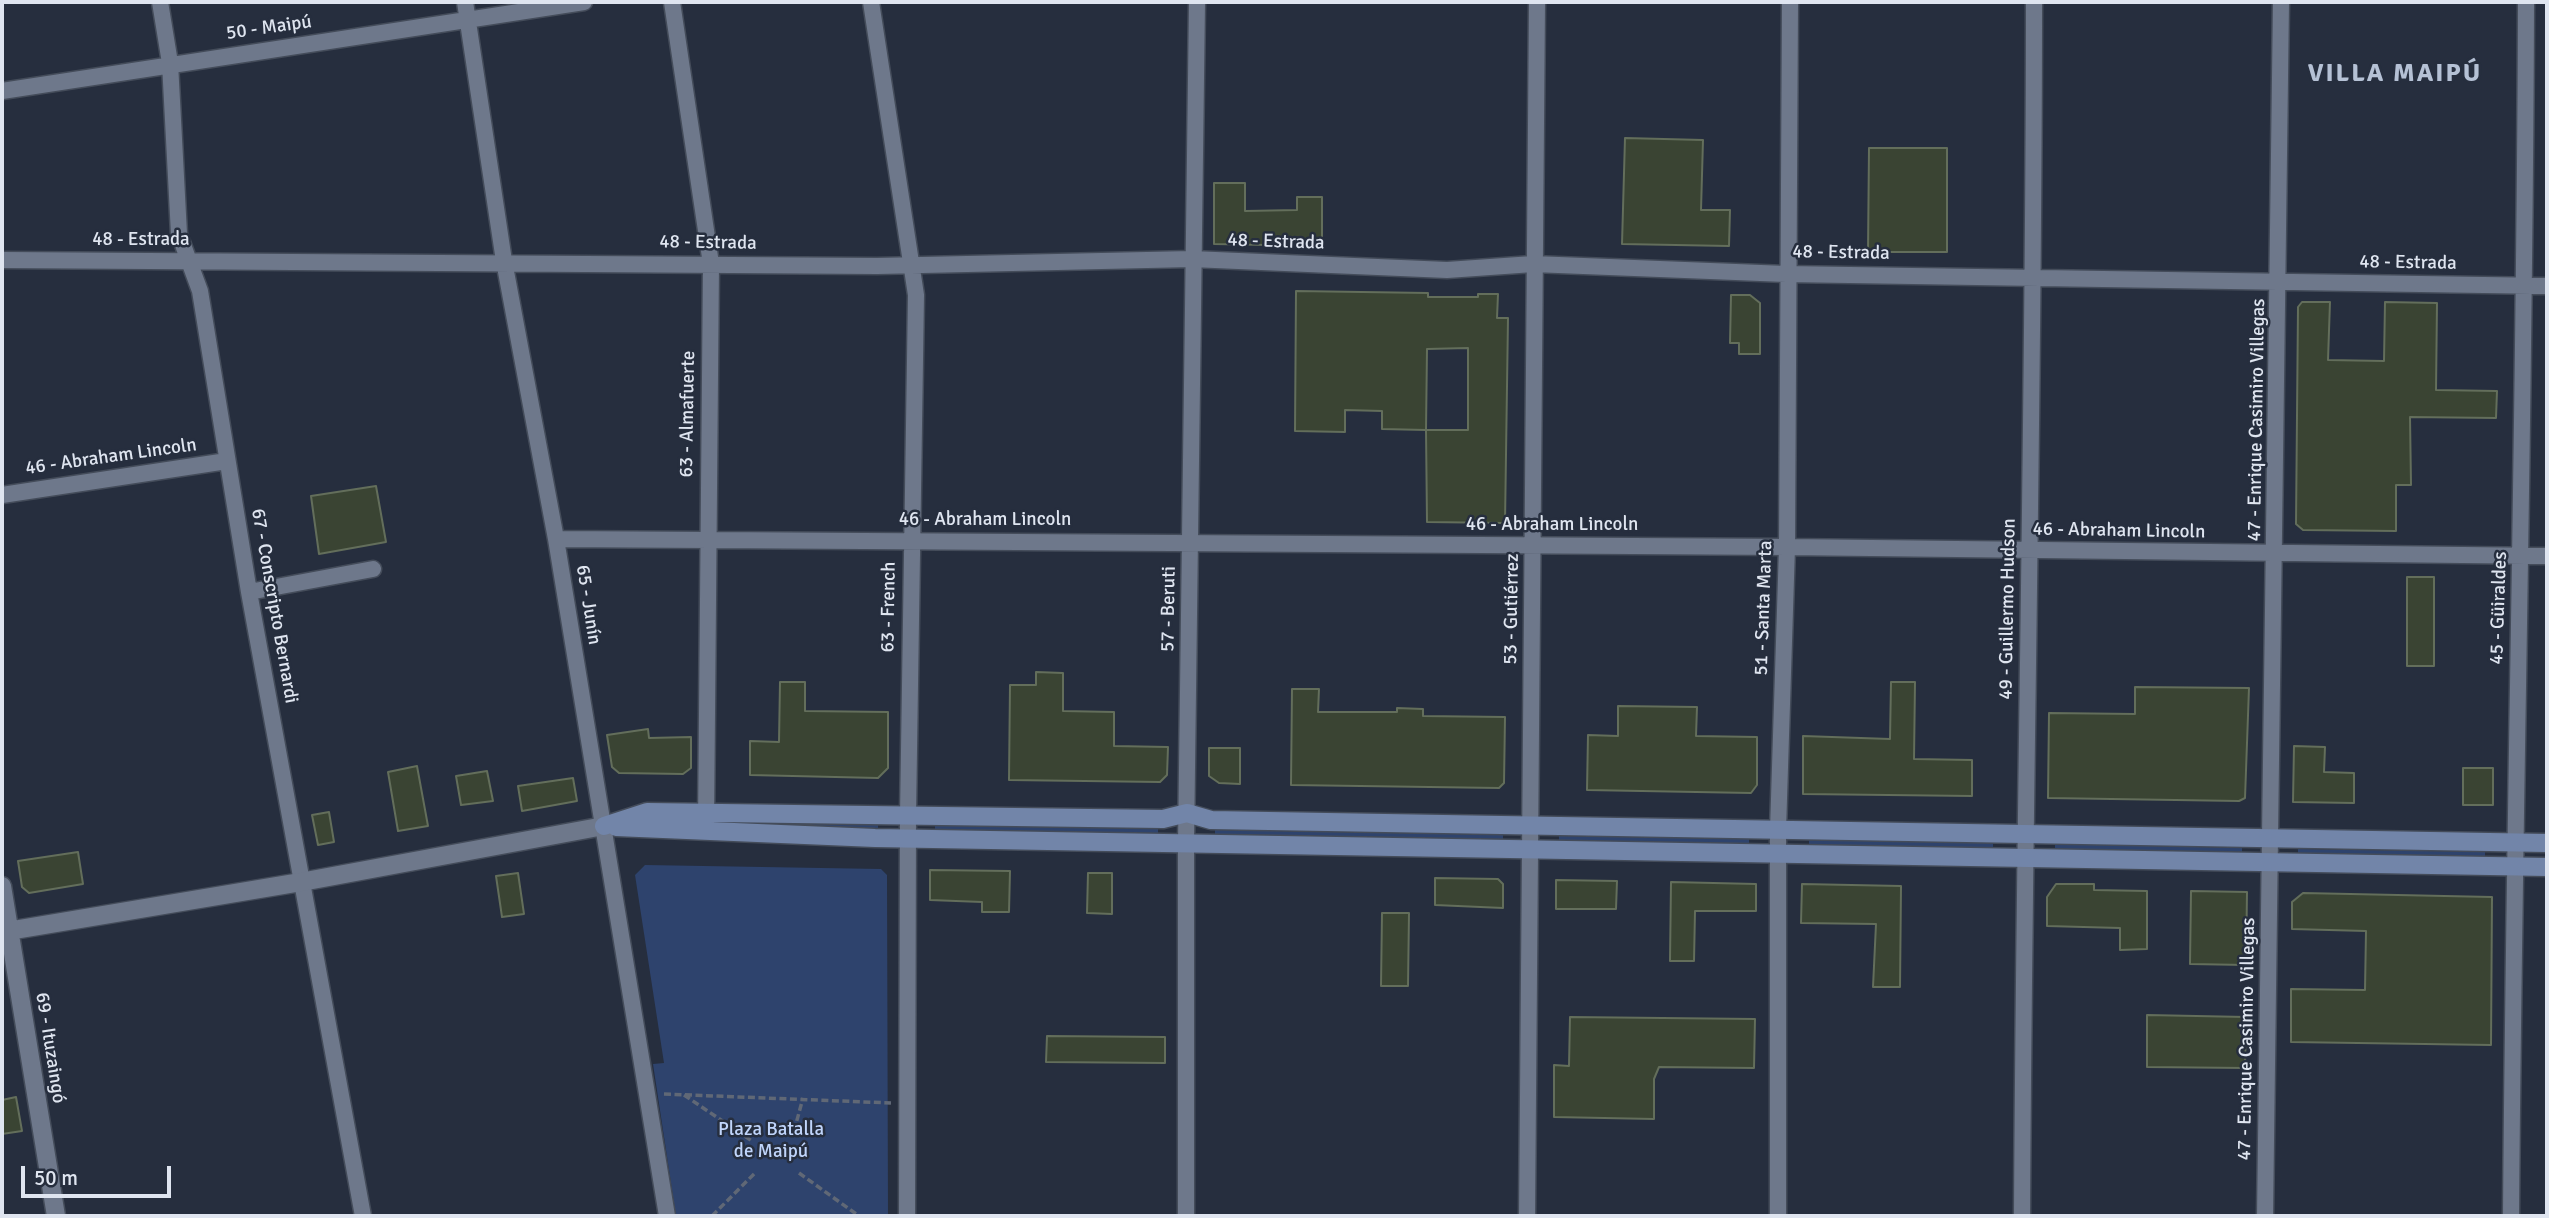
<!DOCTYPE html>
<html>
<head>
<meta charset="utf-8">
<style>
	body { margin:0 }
	#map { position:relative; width:2549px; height:1218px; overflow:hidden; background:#262e3e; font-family:Signika,sans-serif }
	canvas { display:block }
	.frame { position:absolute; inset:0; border:4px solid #dfe5f0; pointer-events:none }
	.scale { position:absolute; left:21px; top:1166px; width:150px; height:32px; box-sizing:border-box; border:4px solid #dfe5f0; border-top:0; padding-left:9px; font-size:21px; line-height:24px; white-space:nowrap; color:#dfe5f0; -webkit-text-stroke:5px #262e3e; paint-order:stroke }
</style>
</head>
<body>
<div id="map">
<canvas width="2549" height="1218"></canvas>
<div class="frame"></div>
<div class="scale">50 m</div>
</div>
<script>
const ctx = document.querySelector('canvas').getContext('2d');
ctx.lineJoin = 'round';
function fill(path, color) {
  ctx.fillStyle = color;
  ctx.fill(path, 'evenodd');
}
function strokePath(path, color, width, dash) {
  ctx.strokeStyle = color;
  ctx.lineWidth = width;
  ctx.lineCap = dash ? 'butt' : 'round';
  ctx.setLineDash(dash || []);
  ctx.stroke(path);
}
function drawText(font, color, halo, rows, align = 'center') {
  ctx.font = font + ' Signika,sans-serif';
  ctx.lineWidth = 5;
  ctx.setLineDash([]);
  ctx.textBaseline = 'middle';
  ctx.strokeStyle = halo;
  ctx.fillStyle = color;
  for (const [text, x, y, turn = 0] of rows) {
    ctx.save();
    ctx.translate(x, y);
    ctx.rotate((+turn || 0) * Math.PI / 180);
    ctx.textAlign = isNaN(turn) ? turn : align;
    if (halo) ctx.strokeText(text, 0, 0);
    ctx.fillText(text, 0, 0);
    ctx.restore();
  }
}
const green = new Path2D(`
	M738,822L878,824V829L737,826Z
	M935,825L1158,829V833L935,830Z
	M1215,830L1503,835V839L1215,834Z
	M1559,836L1749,839V844L1559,840Z
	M1809,840L1993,843V848L1809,845Z
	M2055,844L2242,848V852L2055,849Z
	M2298,849L2485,852V857L2298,853Z
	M645,865L881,869L887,875L888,1216H676L653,1064L664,1063L635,875Z`);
const building = new Path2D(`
	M1625,138L1703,140L1701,210H1730L1729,246L1622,244Z
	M1869,148H1947V252H1868Z
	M1214,183H1245V211L1297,210V197H1322V246L1214,244Z
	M1296,291L1428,293V297H1478V294H1498L1497,318H1508L1505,523L1427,522L1426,430L1382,429V411L1345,410V432L1295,431ZM1468,348V430H1426L1427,349Z
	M1731,295H1750L1760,303V354H1739V343H1730Z
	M2302,302H2330L2328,360L2384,361L2385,302L2437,303L2436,390L2497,391L2496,418L2410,417L2411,485H2396V531L2303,530L2296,524L2298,307Z
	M376,486L386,542L319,554L311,496Z
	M2407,577H2434V666H2407Z
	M1036,672L1063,673V711L1114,712V746L1168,747L1167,775L1160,782L1009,780L1010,685H1036Z
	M780,682H805V711L888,712V768L878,778L750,775V741L779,742Z
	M1891,682H1915L1914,759L1972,760V796L1803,794V736L1890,739Z
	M2135,687L2249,688L2245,798L2239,801L2048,798L2049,713L2135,714Z
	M1292,689H1319L1318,712H1397V708L1423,709V716L1505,717L1504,783L1499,788L1291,785Z
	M1618,706L1697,707L1696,736L1757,737V785L1751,793L1587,790L1588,735L1618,736Z
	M648,729L649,738L691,737V768L683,774L619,773L612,767L607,735Z
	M2294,746L2325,747L2324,772L2354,773V803L2293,802Z
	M1209,748H1240V784L1219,783L1209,776Z
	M417,766L428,826L398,831L388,772Z
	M2463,768H2493V805H2463Z
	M487,771L493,801L461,805L456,776Z
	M573,778L577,801L522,811L518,786Z
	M329,812L334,842L318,845L312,815Z
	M78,852L83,884L29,893L22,887L18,861Z
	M930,870L1010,871L1009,912H982V902L930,900Z
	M518,873L524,914L502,917L496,876Z
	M1088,873H1112V914L1087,913Z
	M1435,878L1498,879L1503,884V908L1435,905Z
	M1556,880L1617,881L1616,909H1556Z
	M1671,882L1756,884V911H1695L1694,961H1670Z
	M1802,884L1901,886L1900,987H1873L1876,924L1801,923Z
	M2056,884H2094V890L2147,891V949L2120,950V928L2047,926V897Z
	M2191,891L2247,892L2246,965L2190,964Z
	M2303,893L2492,897L2491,1045L2291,1042V989L2365,990L2366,931L2292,929V902Z
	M1382,913H1409L1408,986H1381Z
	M2147,1015L2246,1017L2245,1068L2147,1067Z
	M1570,1017L1755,1019L1754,1068L1659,1067L1654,1079V1119L1554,1117V1065L1569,1066Z
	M1047,1036L1165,1037V1063L1046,1062Z
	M16,1097L22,1131L2,1134V1100Z`);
const path = new Path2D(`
	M664,1094L891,1103
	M684,1095L752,1141
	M794,1131L803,1098
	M799,1173L859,1216
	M712,1216L755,1173`);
const minor = new Path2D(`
	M160,2L170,63L179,234L200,291L249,592L363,1216
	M465,2L504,261L556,539L667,1216
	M672,2L711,264L706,826
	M871,2L916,295L908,815L907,1216
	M2,91L584,2
	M2,260L877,266L1192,259L1447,270L1533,264L1786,274L2547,286
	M2,495L227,461
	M556,539L1787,547L2547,556
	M249,592L373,569
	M1186,1216V844L1197,2
	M1527,1216L1537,2
	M1778,1216V830L1787,547L1790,2
	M2022,1216C2024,811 2034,407 2034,2
	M2265,1216L2281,2
	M2511,1216C2514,811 2525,407 2526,2`);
const tertiary = new Path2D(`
	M2,886L56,1216
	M2,932L301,882L604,826`);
const secondary = new Path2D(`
	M604,826L647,812L1163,819L1187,813L1211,820L2547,843
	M616,827L875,838L2547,867`);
const streetNames = [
	["50 - Maipú",269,28,-8],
	["48 - Estrada",141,240],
	["48 - Estrada",1276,242,2],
	["48 - Estrada",708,243,1],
	["48 - Estrada",1841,253,1],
	["48 - Estrada",2408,263,1],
	["63 - Almafuerte",688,414,-89],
	["47 - Enrique Casimiro Villegas",2257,420,-89],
	["46 - Abraham Lincoln",111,457,-8],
	["46 - Abraham Lincoln",985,520],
	["46 - Abraham Lincoln",1552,525],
	["46 - Abraham Lincoln",2119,531,1],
	["65 - Junín",588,605,81],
	["67 - Conscripto Bernardi",274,606,80],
	["63 - French",889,607,-89],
	["51 - Santa Marta",1764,608,-88],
	["45 - Güiraldes",2499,608,-88],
	["57 - Beruti",1169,609,-89],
	["53 - Gutiérrez",1512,609,-89],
	["49 - Guillermo Hudson",2008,609,-89],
	["47 - Enrique Casimiro Villegas",2247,1039,-89],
	["69 - Ituzaingó",50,1048,81]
];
const parkNames = [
	["Plaza Batalla",771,1130],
	["de Maipú",771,1152]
];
const districtNames = [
	["VILLA MAIPÚ",2395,74]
];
fill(green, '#2e436d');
fill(building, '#3a4433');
strokePath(building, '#636e5b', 2);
strokePath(minor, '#444c5a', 19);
strokePath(tertiary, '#444c5a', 21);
strokePath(secondary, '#444c5a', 21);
strokePath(path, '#606876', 3.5, [7, 3.5]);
strokePath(minor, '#6e788b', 16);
strokePath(tertiary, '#6e788b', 18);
strokePath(secondary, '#7285a9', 18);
drawText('19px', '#dfe5f0', '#262e3e', streetNames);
drawText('19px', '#c0d5fb', '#262e3e', parkNames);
ctx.letterSpacing = '2px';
drawText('bold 26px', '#b5c1d5', '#262e3e', districtNames);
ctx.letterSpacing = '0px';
</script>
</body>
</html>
